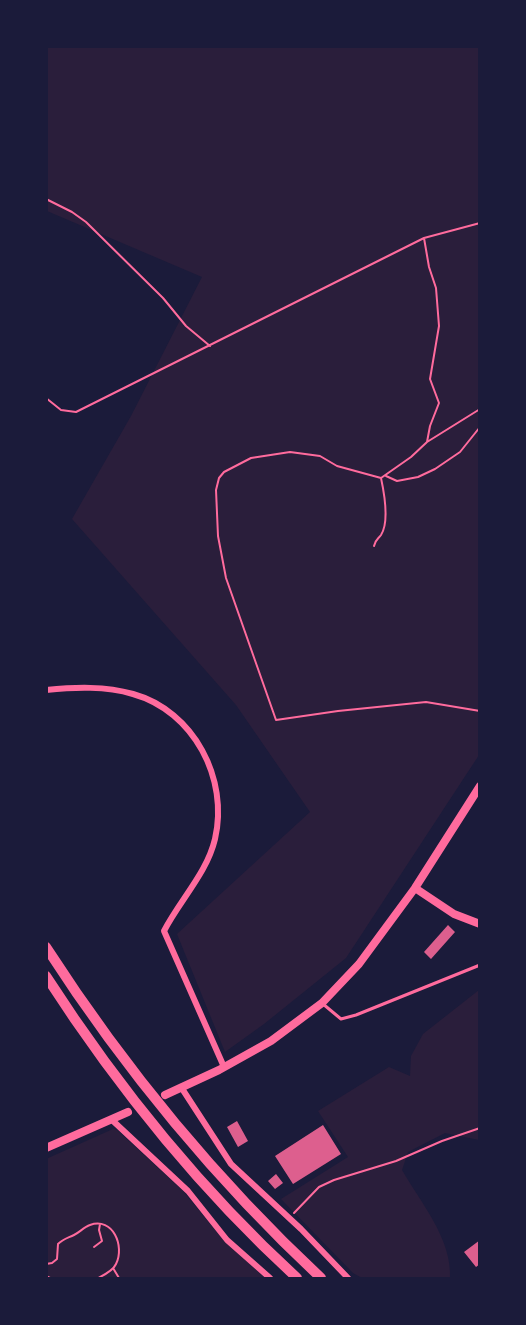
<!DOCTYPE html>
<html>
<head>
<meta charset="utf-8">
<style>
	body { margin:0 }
	#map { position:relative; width:526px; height:1325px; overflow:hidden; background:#1b1b3a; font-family:"PT Sans",sans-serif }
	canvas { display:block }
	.frame { position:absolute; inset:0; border:48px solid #1b1b3a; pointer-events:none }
</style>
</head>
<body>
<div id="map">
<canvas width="526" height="1325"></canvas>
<div class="frame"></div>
</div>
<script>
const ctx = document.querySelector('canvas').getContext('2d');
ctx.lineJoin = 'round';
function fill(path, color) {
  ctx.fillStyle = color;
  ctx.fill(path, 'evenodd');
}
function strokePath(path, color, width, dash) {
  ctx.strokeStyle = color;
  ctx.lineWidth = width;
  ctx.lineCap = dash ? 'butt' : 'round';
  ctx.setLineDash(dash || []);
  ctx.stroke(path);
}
const green = new Path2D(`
	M46,47H479V755L346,958L264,1024L225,1052L177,934L310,812L236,705L72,519L131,416L202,277L47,211Z
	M479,990V1140L445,1133L408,1152L402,1170C421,1203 452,1239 450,1278H362L353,1273L281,1199L348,1157L318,1111L389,1067L410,1076L411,1056L423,1034Z
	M113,1129L117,1130L183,1191L224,1241L265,1278H47L46,1159Z`);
const building = new Path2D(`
	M448,925L455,932L431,959L424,952Z
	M237,1121L248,1141L238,1147L227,1127Z
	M323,1125L341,1154L293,1184L275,1156Z
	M276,1174L283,1183L275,1189L268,1181Z
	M480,1240V1264L476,1267L464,1252Z`);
const path = new Path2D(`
	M46,199L72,212L86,222L163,298L186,326L210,346
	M424,238L429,267L436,288L439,326L430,379L439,403L430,426L427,442
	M46,398L61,410L76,412L424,238L480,223
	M480,409L427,442L411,457L381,478L337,466L320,456L290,452L251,458L224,472L219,478L216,490L218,536L226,578L276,720L338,711L426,702L480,711
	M386,476L397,481L418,477L435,469L460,452L480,427
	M374,546C375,540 378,539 381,535C390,521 384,492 381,478
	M294,1213L319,1187L334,1180L396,1161L442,1141L480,1128
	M94,1247L102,1241L99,1230L100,1224
	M46,1264L52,1263L57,1259L58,1244C63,1239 68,1238 74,1235C80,1232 84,1227 90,1225C113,1217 125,1246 116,1264C113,1271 104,1275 98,1278
	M113,1268L119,1278
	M46,1276L50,1278
	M156,1278H179`);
const service = new Path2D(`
	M323,1004L341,1019L356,1015L480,965`);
const minor = new Path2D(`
	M46,690C76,687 105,686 133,694C194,711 229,779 215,839C207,873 180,900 164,931L224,1067
	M181,1087L231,1164L301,1229L348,1278
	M112,1120L188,1191L227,1240L270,1278`);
const tertiary = new Path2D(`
	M415,888L454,914L480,924
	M165,1095L219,1070L271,1041L322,1003L359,964L415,888L480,786
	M46,1148L128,1112`);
const motorway = new Path2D(`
	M46,947C126,1071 214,1178 321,1278
	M46,976C117,1086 201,1190 297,1278`);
fill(green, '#2a1e3b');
fill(building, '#dd5f8e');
strokePath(path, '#ff6b9d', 2);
strokePath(service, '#ff6b9d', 3);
strokePath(minor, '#ff6b9d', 6);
strokePath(tertiary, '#ff6b9d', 8);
strokePath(motorway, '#ff6b9d', 10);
</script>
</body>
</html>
